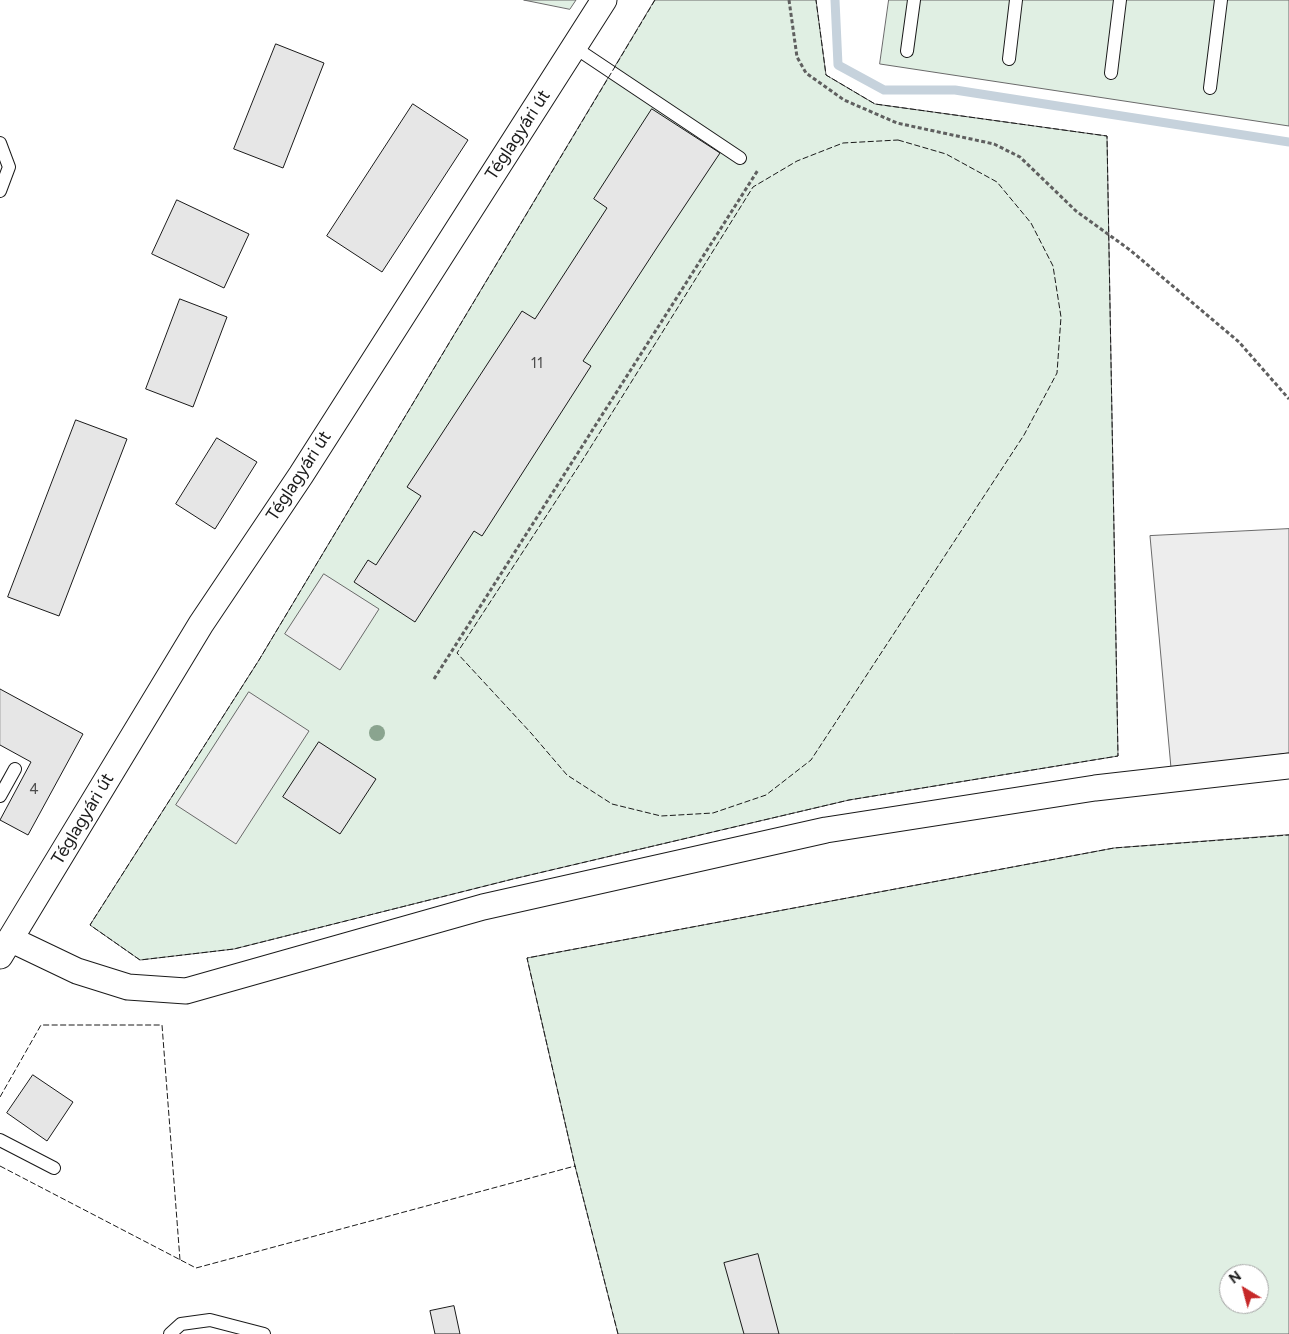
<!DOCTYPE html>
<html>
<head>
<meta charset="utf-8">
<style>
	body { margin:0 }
	#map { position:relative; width:1289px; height:1334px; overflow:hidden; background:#fff; font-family:Figtree,sans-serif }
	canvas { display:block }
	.north { position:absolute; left:1219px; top:1264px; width:50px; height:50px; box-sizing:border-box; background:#fff; border:1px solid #a3a3a3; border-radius:50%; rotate:323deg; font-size:14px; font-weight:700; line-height:20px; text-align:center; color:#1a1a1a }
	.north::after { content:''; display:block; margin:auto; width:18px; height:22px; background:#c62828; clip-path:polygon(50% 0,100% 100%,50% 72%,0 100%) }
</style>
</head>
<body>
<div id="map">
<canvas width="1289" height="1334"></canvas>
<div class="north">N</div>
</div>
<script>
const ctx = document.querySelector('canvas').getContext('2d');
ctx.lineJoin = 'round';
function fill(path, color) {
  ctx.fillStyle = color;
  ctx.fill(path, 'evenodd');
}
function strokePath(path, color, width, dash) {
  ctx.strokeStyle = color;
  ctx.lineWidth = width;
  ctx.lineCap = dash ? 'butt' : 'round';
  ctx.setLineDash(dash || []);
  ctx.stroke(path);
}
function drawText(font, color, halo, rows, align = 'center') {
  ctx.font = font + ' Figtree,sans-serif';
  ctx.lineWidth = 4;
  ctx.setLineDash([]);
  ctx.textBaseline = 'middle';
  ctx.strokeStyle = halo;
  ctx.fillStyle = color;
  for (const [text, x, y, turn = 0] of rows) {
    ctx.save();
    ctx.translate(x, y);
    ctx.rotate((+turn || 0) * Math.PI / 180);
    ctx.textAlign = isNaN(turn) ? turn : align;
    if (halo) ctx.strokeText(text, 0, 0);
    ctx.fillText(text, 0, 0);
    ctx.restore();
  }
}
const green = new Path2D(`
	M524,0H576L570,9Z
	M655,0H816L826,75L875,104L1107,136L1118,756L849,800L513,879L234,949L140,960L90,925L259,660Z
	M889,0H1289V126L880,64Z
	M1289,835V1334H618L575,1166L527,958L1114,848ZM1229,1274H1259V1304H1229Z`);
const parking = new Path2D(`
	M1289,529V753L1171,768L1150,536Z
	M324,574L379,609L340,670L285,634Z
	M249,692L309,731L236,844L176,805Z`);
const stream = new Path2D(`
	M835,0L838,65L884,90H955L1289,142`);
const building = new Path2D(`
	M276,44L324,63L283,168L234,149Z
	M413,104L468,140L382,272L327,236Z
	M652,109L720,153L658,246L583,361L591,366L482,536L474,531L415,622L354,582L368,560L376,565L421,496L407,487L522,311L535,319L607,208L594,199Z
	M177,200L249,234L224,288L152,254Z
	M180,299L227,317L193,407L146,389Z
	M76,420L127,439L59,616L8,597Z
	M217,438L257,462L215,529L176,504Z
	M0,689L83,734L28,835L0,820L31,762L0,745Z
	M319,742L376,779L340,834L283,797Z
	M33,1075L73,1102L47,1141L7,1113Z
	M758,1254L779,1334H744L724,1263Z
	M454,1306L460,1334H435L430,1311Z`);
const path = new Path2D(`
	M789,0L797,57L806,73L844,100L897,123L994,144L1020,157L1076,211L1130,250L1239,342L1289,399
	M434,679L758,170`);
const lane = new Path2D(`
	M574,47L740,158
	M907,51L914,0
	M1009,59L1016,0
	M1111,73L1120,0
	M1210,88L1221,0
	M0,143L9,167L0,191
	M0,796L15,769
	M0,1140L54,1168
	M170,1334L181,1324L210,1320L264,1334`);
const street = new Path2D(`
	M10,939L77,971L128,987L186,991L483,907L826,830L1095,788L1289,766
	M0,956L201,624L301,475L604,0`);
const fence = new Path2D(`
	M655,0L259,660L90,925L140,960L234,949L513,879L849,800L1118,756L1107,136L875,104L826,75L816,0
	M898,140L946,154L997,182L1031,223L1053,266L1061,317L1057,373L1024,435L811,760L766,795L713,813L661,816L612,804L567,775L531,733L457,653L582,461L753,187L797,161L843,143Z
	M0,1097L41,1025H162L180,1260
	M0,1166L196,1268L575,1166V1167
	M618,1334L575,1166L527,958L1114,848L1289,835`);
const trees = [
	[377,733]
];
const numberNames = [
	["11",537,364],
	["4",34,790]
];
const streetNames = [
	["Téglagyári út",518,135,-57],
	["Téglagyári út",299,476,-57],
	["Téglagyári út",83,819,-59]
];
fill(green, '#e0efe3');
strokePath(green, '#6a6a6a', 1);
fill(parking, '#ededed');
strokePath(parking, '#6a6a6a', 1);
strokePath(stream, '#c6d2dc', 9);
fill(building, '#e6e6e6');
strokePath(building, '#1a1a1a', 1);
strokePath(lane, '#1a1a1a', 14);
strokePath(street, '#1a1a1a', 27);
strokePath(path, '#5f5f5f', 3, [4, 2.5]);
strokePath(lane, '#fff', 12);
strokePath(street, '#fff', 25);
strokePath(fence, '#1a1a1a', 1, [6, 2.5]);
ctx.fillStyle = '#8aa48f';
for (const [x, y] of trees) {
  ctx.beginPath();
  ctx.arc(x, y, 8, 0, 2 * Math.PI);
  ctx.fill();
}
drawText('15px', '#4d4d4d', null, numberNames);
drawText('18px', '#1a1a1a', '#fff', streetNames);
</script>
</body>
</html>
